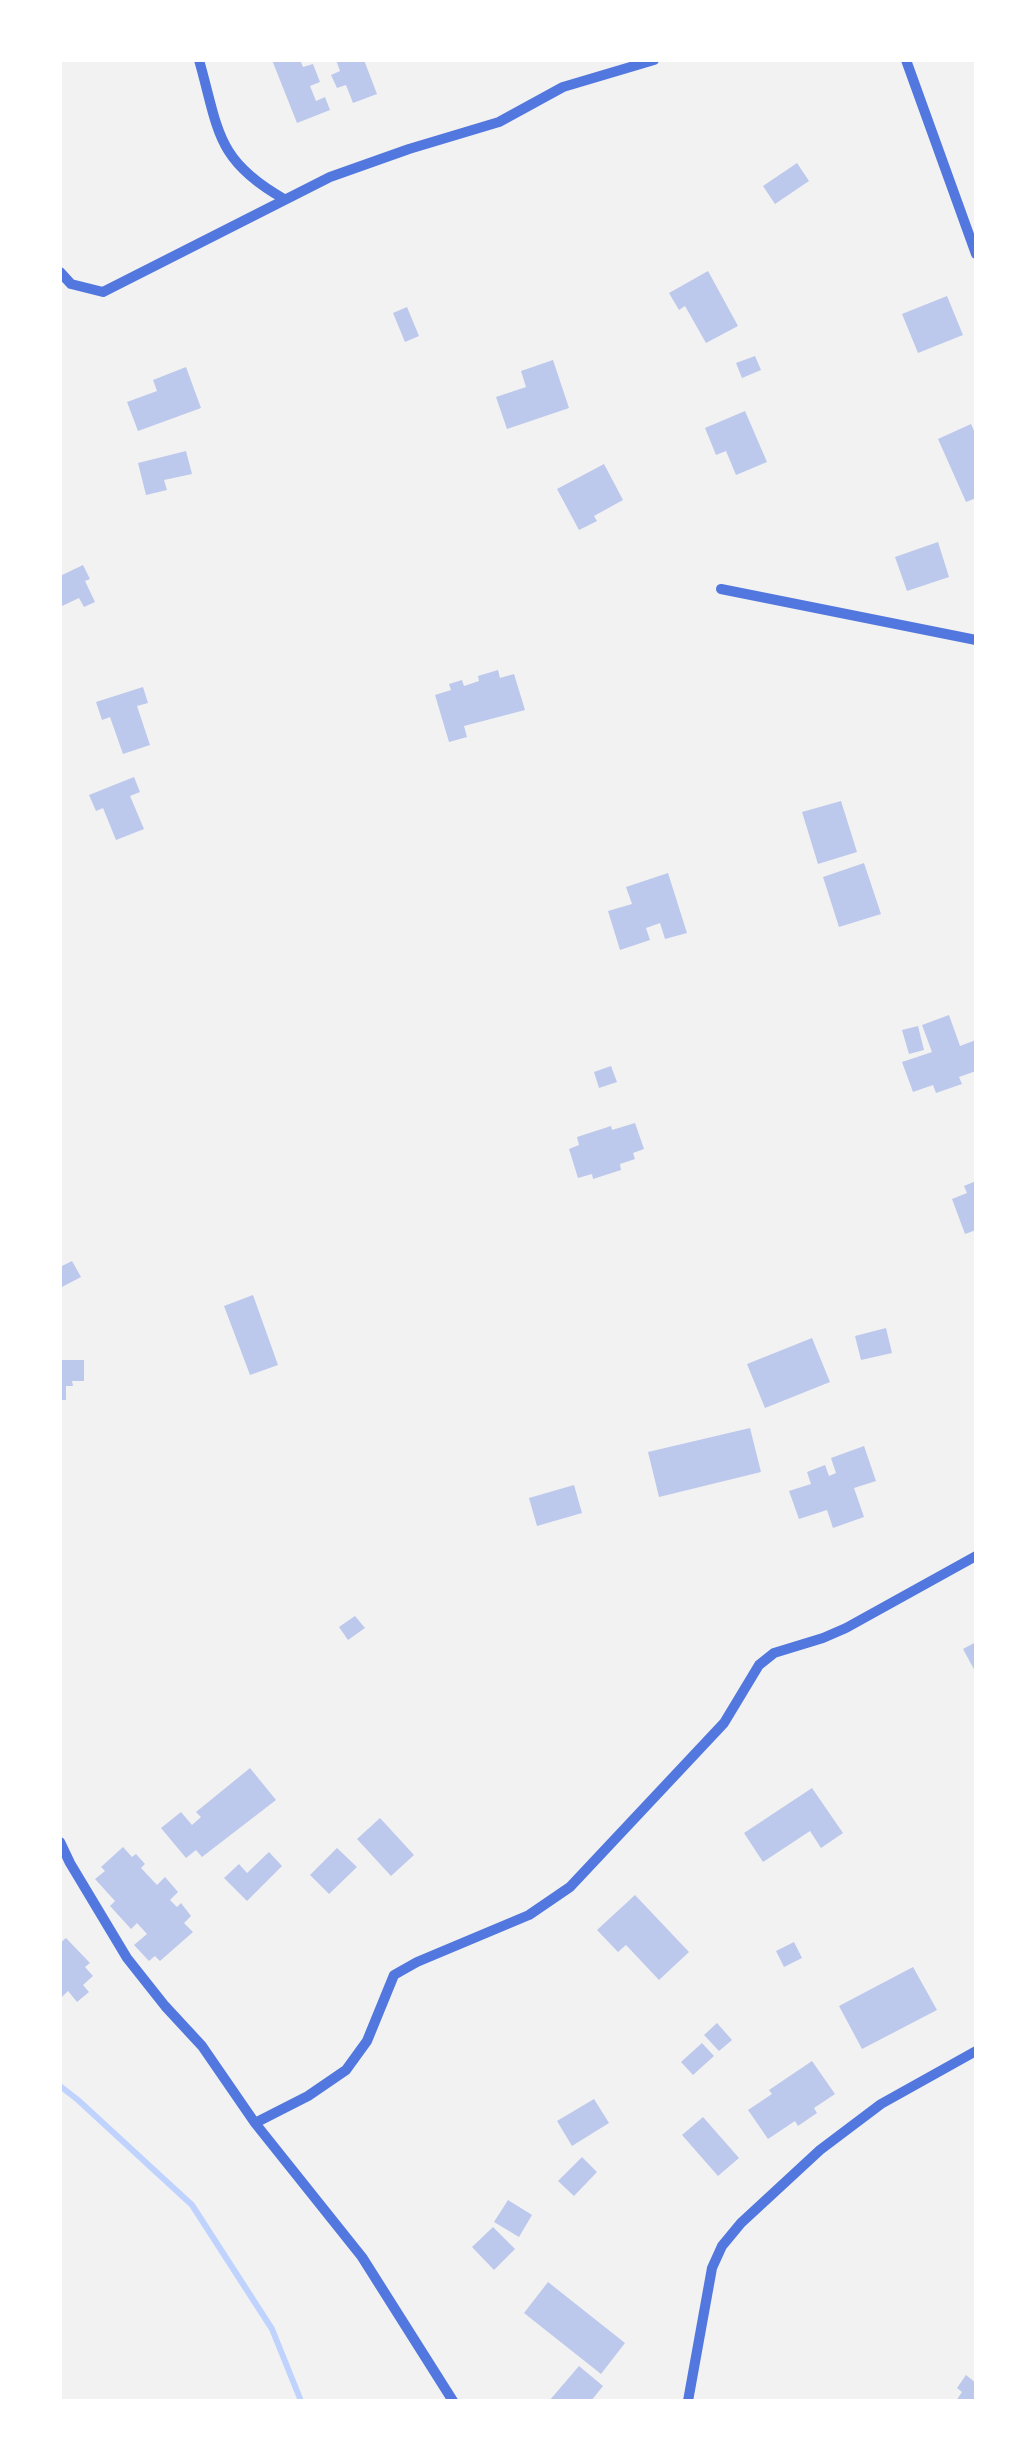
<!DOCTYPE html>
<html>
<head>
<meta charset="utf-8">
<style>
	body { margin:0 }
	#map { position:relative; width:1036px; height:2461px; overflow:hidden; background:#f2f2f2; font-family:"Zilla Slab",serif }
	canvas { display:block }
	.frame { position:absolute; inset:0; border:62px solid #fff; pointer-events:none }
</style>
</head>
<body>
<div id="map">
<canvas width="1036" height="2461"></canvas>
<div class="frame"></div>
</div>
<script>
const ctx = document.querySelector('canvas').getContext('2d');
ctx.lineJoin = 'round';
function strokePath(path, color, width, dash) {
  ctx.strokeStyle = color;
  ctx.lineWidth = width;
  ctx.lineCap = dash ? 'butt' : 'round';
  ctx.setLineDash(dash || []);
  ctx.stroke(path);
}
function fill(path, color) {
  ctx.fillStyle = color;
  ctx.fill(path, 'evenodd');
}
const stream = new Path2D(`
	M60,2086L78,2100L192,2205L272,2329L301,2401`);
const building = new Path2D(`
	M272,60H300L303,67L313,64L320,82L310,86L316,101L325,97L330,110L297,123Z
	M336,60H364L377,94L353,103L346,85L337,88L331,75L340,71Z
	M797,163L809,181L775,204L763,186Z
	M708,271L738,326L706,343L685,306L679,310L669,293Z
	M947,296L963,335L918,353L902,314Z
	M407,307L419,336L405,342L393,313Z
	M755,356L761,370L742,378L736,363Z
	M553,360L569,408L507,429L496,397L526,387L521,371Z
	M186,367L201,408L138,431L127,402L157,391L153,380Z
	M745,411L767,462L736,475L726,451L716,455L705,428Z
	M971,424L976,435V498L966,502L938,439Z
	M186,451L192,474L164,480L167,490L146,495L138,463Z
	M604,464L623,500L594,516L597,521L579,530L557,489Z
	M938,542L949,577L907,591L895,557Z
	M83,565L90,579L85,581L95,602L84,607L79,598L60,607V576Z
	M498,670L500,678L514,674L525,710L464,726L467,737L449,742L435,695L451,690L449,684L462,680L464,686L479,681L478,676Z
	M143,687L148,703L137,706L150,745L123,754L110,717L102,720L96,702Z
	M134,777L140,792L130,796L144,829L116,840L103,808L96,811L89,795Z
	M841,801L857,852L818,864L802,812Z
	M864,863L881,914L839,927L823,877Z
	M668,873L687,933L665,939L660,923L646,928L650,940L620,950L608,911L632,904L626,887Z
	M949,1015L960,1046L976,1040V1071L959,1077L962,1084L936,1093L933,1085L913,1092L902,1062L932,1052L922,1025Z
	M918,1026L924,1050L909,1054L902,1030Z
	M611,1066L617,1082L599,1088L594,1072Z
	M635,1123L644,1149L633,1153L635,1159L620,1164L621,1170L593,1179L592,1174L578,1178L569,1149L579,1145L577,1137L611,1126L612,1130Z
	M976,1181V1230L965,1234L952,1199L967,1193L964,1186Z
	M72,1261L81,1277L60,1288V1267Z
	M253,1295L278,1365L250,1375L224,1306Z
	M886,1328L892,1353L861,1360L855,1336Z
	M812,1338L830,1382L765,1408L747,1364Z
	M60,1360H84V1381H72L73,1386H66V1400H60Z
	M750,1428L761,1472L659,1497L648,1452Z
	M864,1446L876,1481L854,1488L864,1517L833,1528L827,1510L799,1519L789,1491L811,1484L807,1472L825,1465L829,1476L836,1473L831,1458Z
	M574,1485L582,1513L537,1526L529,1498Z
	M355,1616L365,1628L348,1640L339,1627Z
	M976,1642V1673L963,1649Z
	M250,1768L276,1800L202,1857L196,1850L186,1858L161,1828L181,1812L192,1825L201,1817L196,1812Z
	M812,1788L843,1833L821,1848L810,1831L763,1862L744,1833Z
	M380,1818L414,1855L391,1876L357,1839Z
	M123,1847L132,1857L136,1854L145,1864L141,1868L157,1885L165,1877L178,1892L170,1900L177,1907L181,1903L191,1916L184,1923L193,1932L160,1961L155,1956L149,1961L134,1945L147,1934L137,1923L131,1929L110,1906L115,1901L95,1879L105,1871L101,1867Z
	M337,1848L357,1867L329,1894L310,1875Z
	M269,1852L282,1866L247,1901L224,1878L239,1864L247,1873Z
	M635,1895L689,1952L659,1980L626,1945L618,1952L597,1930Z
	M66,1938L90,1963L85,1967L93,1976L83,1985L89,1992L77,2002L68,1991L60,1999V1943Z
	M794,1942L802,1958L784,1967L776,1951Z
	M913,1967L937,2010L862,2049L839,2006Z
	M717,2023L732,2040L719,2051L704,2035Z
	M702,2043L714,2056L693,2075L681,2062Z
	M812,2061L835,2094L814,2108L817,2113L798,2126L795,2121L768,2139L748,2110L772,2094L769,2090Z
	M594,2099L609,2123L572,2146L557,2121Z
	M703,2117L739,2158L718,2176L682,2135Z
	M582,2157L597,2172L574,2196L558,2181Z
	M508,2200L532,2215L519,2237L494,2222Z
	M493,2227L515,2249L494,2270L472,2247Z
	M548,2282L625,2343L601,2374L524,2313Z
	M579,2366L603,2386L591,2401H549Z
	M966,2375L976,2383V2401H956L962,2392L957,2388Z`);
const minor = new Path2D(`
	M199,60C219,130 215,160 284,199
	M906,60L976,254
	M60,272L71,284L103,292L330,177L409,149L499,122L563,87L654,60
	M721,589L976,640
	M60,1842L70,1863L127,1958L165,2006L202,2046L255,2123L362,2257L453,2401
	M255,2123L308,2096L346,2070L367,2041L394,1975L417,1962L529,1915L570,1887L724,1723L759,1665L774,1653L823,1638L846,1628L976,1556
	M688,2401L712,2268L722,2246L741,2223L820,2150L881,2104L976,2051`);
strokePath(stream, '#bfd3fe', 6);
fill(building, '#bdc9ec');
strokePath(minor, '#5277de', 10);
</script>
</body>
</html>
